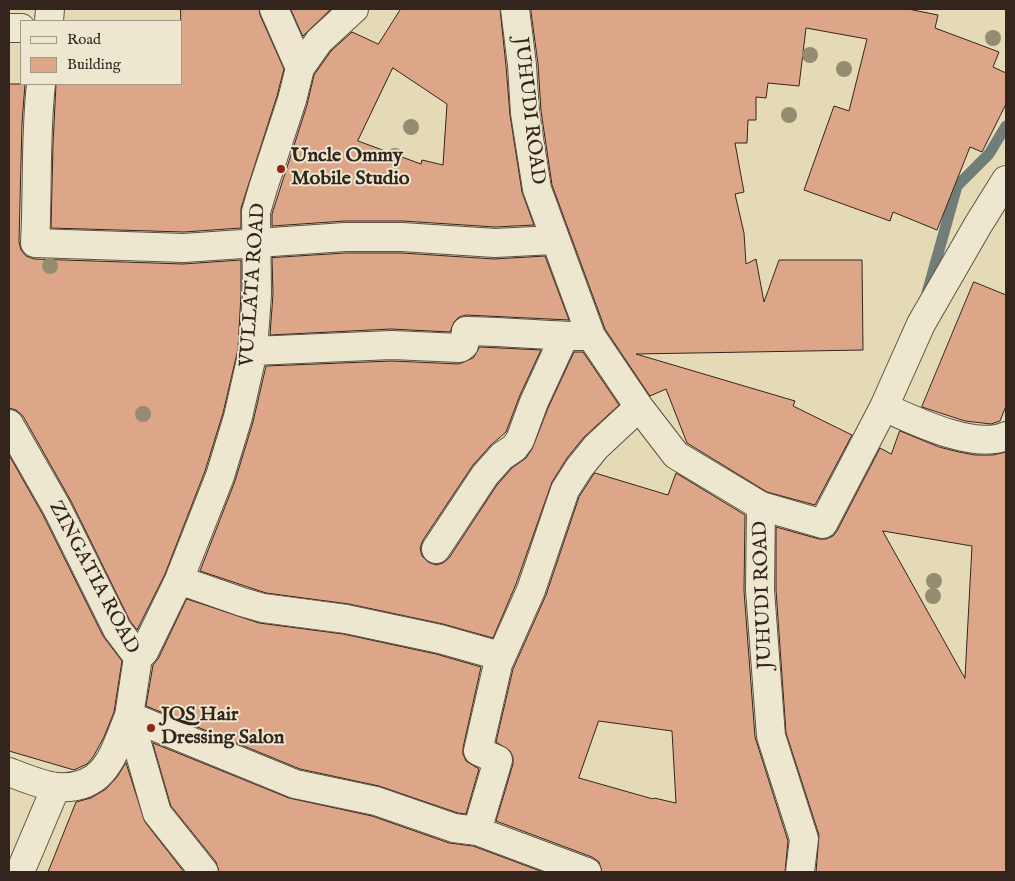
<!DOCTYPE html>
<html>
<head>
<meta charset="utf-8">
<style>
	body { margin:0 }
	#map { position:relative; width:1015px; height:881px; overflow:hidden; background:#e4dab5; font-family:"IM FELL English",serif }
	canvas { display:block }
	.frame { position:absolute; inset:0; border:10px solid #33251d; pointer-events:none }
	.legend { position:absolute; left:20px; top:20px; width:162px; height:65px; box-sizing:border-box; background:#ede7cf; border:1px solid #a39988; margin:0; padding:6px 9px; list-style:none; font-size:15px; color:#33251d }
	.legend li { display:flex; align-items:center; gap:10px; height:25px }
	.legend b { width:25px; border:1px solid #a39988 }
</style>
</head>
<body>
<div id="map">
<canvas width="1015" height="881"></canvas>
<div class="frame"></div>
<ul class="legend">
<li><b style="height:6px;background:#ede7cf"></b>Road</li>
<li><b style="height:14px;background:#dea689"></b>Building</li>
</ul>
</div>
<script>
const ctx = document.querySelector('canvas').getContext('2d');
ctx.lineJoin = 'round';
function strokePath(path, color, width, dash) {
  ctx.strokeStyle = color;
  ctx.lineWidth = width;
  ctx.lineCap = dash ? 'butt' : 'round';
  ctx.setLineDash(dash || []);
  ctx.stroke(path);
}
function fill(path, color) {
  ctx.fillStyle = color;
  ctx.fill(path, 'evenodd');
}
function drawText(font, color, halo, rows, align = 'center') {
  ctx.font = font + ' "IM FELL English",serif';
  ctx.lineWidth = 4;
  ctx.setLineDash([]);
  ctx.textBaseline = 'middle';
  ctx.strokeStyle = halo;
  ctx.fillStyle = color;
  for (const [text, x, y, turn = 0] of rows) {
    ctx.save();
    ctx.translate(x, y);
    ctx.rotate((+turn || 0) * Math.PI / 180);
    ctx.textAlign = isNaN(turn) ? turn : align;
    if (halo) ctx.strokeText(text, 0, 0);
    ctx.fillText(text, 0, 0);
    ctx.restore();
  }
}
const stream = new Path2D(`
	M927,293L957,186L989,154L1006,126`);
const building = new Path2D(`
	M181,9H259L260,15L284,69L277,96L241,208V228L184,232L51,228L53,144L56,84H181Z
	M291,9H331L303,36Z
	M401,9H500L506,66L510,115L522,192L534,225L495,227L403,221H345L272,226V214L307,105L314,75L331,51L352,32L378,44ZM393,68L447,104L443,165L422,160L421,164L358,141Z
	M531,9H908L938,15L935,28L999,52L993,67L1006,73V104L982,152L970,147L937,230L893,212L890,221L804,190L834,106L849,111L867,39L806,28L799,86L768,83L766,98L756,97V120H748L747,143H735L744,192L735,194L744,233L746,264L756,259L764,302L779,260H862L863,350L636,354L795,401L793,406L852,435L815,505L767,492L687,443L666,389L650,396L605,329L552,185L541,111L538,64Z
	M9,84H25L22,123L19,242L21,250L26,256L34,259L183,264L241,260V294L238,349L223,413L205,471L165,574L137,630L130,621L71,501L23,416L16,410L9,408Z
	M346,253H402L494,259L545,256L569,320L466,315L459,317L454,322L450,332L391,329L270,335L273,294L272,258Z
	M974,282L1006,295V406L1000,421L991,424L965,421L922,407Z
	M480,347L541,350L520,395L506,432L491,445L473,465L423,540L420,548L422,556L428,562L436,565L443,563L449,558L497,485L512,468L526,458L532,449L548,408L574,352H583L619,405L584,437L567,458L552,482L516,584L493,638L443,624L349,604L266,593L200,571L235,481L253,422L266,366L392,361L459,364L473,358Z
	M900,431L939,447L959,452L975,455H993L1006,452V872H816L819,835L786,733L776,590V527L819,539H826L833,536L837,531L880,448L891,454ZM883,531L972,546L965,678Z
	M9,455L43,515L103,636L122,661L114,712L104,737L93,757L87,764L74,770L9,751Z
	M595,473L668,495L676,473L745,515L744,591L755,737L788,841L785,872H602L599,862L592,857L496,821L513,764V757L510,751L496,742L513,669L546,595L579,497ZM599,721L672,731L676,803L654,798L653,799L579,778Z
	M187,599L259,623L343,634L436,654L481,667L463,748V754L466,761L479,769L466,814L458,813L379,786L300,769L146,706L153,665L158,659Z
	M153,743L289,798L372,816L449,843L473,846L543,872H219L216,862L171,806Z
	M126,763L145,822L184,872H48L76,802L91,798L106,789L117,777Z`);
const minor = new Path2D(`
	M274,9L300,68
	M515,9L522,65L525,113L537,189L591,336L639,407L676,455L761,506L760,590L771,736L804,839L800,872
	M49,21L50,9
	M9,28H21
	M41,84C35,137 38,190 35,243L184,248L345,237H402L495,243L554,240
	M253,351L392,345L460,348L464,345L466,331C508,331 549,337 591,336
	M884,407C915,421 974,450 1006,436
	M9,424L57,508L117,629L138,657L129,716L157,813L204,872
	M761,506L823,524L884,407L921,324L978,225L1006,180
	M436,549L485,475L502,456L514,448L520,440L534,402L564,337
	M179,580L242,602L263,608L346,619L440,639L493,654L498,664L478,751L498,760L477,831
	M138,657L144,652L179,580L220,476L238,417L253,351L257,294L256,212L263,188L292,100L300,68L319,41L354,9
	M498,664L531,590L565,490L579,468L596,447L639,407
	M9,772C22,777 44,786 57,787C106,791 114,752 129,716L295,784L376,801L454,828L477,831L587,872
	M20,872L56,787`);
const trees = [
	[993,38],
	[810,55],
	[844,69],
	[789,115],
	[411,127],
	[395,156],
	[50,266],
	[143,414],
	[934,581],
	[933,596]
];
const markers = [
	[281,169,5,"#8f2418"],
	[151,728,5,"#8f2418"]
];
const streetNames = [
	["JUHUDI ROAD",528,111,83],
	["VULLATA ROAD",254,285,-86],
	["ZINGATIA ROAD",93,578,62],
	["JUHUDI ROAD",764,595,-92]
];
const poiNames = [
	["Uncle Ommy",291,157],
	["Mobile Studio",291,180],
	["JQS Hair",161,716],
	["Dressing Salon",161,739]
];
strokePath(stream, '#707d79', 11);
fill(building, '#dea689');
strokePath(building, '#33251d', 1);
strokePath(minor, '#5f5243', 30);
strokePath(minor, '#ede7cf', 28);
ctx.fillStyle = '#958b70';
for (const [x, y] of trees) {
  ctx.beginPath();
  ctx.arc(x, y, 8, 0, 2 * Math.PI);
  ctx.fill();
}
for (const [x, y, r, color] of markers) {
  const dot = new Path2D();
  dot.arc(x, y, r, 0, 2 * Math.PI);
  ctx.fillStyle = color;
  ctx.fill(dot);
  strokePath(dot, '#ede7cf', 2);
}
drawText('20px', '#33251d', '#ede7cf', streetNames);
drawText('bold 20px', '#33251d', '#ede7cf', poiNames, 'left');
</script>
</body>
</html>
